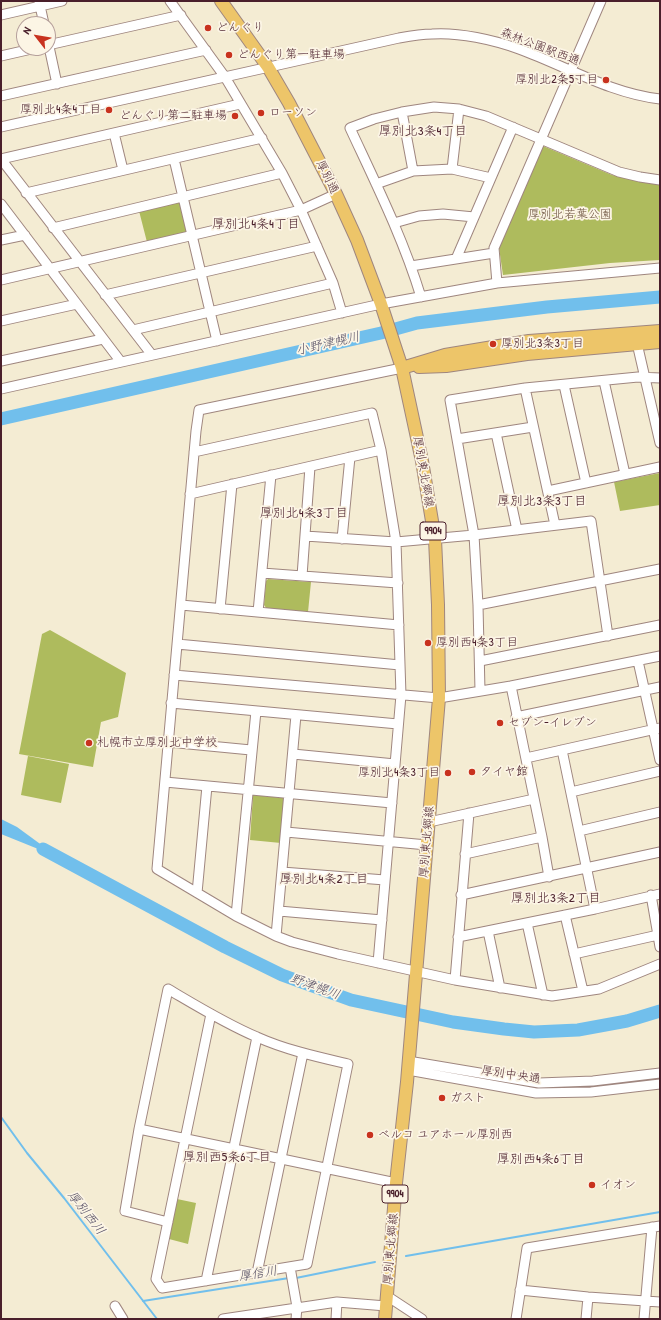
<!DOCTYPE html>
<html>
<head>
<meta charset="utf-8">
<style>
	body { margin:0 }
	#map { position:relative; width:661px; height:1320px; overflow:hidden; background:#f4ecd3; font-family:"Patrick Hand",sans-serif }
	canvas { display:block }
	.frame { position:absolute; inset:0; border:2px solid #4a1f2b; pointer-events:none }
	.north { position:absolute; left:16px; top:16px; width:40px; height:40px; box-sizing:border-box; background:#fcf5e5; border:1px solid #b59f9b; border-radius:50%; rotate:301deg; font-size:11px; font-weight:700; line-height:16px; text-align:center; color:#4a1f2b }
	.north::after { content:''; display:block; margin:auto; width:14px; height:18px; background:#c8321e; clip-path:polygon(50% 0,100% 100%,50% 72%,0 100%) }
</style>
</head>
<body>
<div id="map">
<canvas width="661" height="1320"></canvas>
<div class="frame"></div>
<div class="north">N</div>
</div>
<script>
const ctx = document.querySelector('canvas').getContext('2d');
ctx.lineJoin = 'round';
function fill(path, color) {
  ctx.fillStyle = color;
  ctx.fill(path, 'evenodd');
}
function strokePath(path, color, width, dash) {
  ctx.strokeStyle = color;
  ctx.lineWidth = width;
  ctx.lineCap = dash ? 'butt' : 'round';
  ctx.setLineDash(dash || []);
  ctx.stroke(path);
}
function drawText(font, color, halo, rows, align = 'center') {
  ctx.font = font + ' "Patrick Hand","Klee One",sans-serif';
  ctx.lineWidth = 3.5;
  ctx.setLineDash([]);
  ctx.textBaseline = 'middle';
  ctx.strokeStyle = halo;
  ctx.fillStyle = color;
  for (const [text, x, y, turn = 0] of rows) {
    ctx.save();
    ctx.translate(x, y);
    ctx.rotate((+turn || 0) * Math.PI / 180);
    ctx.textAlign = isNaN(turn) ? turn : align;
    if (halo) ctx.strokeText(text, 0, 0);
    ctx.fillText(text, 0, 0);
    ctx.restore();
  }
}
const green = new Path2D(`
	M543,146L612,175L660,185V260L610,263L503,275L499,248Z
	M183,197L192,235L148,246L138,207Z
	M660,473V505L620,511L614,482Z
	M268,579L311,582L308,612L267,609L264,605L266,581Z
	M50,630L126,673L118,717L101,722L93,767L19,754L42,634Z
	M28,756L69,764L61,803L21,795Z
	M253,795L284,798L281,843L250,840Z
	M177,1199L196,1203L188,1244L169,1239Z`);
const water = new Path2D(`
	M1,819L17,827L58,857L1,834Z`);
const stream = new Path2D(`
	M1,1117L27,1153L64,1198L157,1319
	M406,1256L660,1212
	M296,1278L375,1262
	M143,1301L289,1278`);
const river = new Path2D(`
	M1,419L381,333L417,323L547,307L660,297
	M43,849L225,947L282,975L351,1000L453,1022L504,1029L534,1032L578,1030L627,1021L660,1011`);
const minor = new Path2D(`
	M39,1L44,24
	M170,1L225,77L282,173L301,210L333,283L342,313
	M1,15L62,1
	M48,42L57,84
	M48,45L181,15
	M1,56L36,48
	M1,96L206,50
	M402,112L413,171
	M1,127L399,38C410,36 421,34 432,34C459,32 494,40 519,49C566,66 609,93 660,99
	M114,133L123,170
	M1,159L152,355
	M1,159L240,104
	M174,159L217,341
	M452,169L459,109
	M376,184L413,171L452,169L491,178
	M26,193L262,138
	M1,204L121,362
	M394,223L419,216L443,214L474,217
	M53,228L282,173
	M1,240L25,235
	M456,259L513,127
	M411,266L494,253
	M1,280L301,210L336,194
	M497,283L494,248L601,1
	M105,295L317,246
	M421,297C403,238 376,184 350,128L374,119L402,112L434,107L459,109L486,116L619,172L640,177L660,180
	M1,321L77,304
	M133,330L333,283
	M636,339L660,443
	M1,361L103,339
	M402,368L199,410L196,431L157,869L236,916L276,936L292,942L338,954L455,980L552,996L599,989L660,964
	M604,381L625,474
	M564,385L586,483
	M525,388L555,525
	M1,389L381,304L497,283L660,268
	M496,433L517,530
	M457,439L533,427
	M194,452L372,413L381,450L396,542L401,695L378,963
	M548,491L660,467
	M190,494L381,450
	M305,536L396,542L474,535L591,521L608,636
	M342,539L350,457
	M262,573L398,583
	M302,576L310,467
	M181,605L399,625
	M478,605L660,569
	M220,609L232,484
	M258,612L271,475
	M177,644L400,665
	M480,661L660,625
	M638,661L660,760
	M174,675L439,698L511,686L660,656
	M511,686L542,837L549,877
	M480,691L478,605L474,535L450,400L525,388L638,377L660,378
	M171,703L398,724
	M516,717L660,687
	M168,742L251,750
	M562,750L595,909
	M293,754L395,764
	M526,758L660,728
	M165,782L392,803
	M571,792L660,771
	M429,822L534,799
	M579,831L660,812
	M286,832L427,845
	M465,854L542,837
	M282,872L385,880
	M197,893L207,786
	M461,895L660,852
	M651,895L660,947
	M279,911L382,920
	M565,915L583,991
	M236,916L256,711
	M527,923L543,995
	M488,931L500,988
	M276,936L296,715
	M458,937L595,909L660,894
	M574,954L658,935
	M455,980L469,813
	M408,1061L539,1083L593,1081L660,1073
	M408,1070L536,1093L591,1092L660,1084
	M139,1129L396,1183
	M168,1222L125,1211L139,1129L168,989C197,1006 226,1024 257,1037C286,1050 318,1057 348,1064L307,1264L162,1288L156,1279L211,1014
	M290,1267L297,1307L296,1319
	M257,1273L303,1053
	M206,1281L257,1037
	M520,1290L588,1297L660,1302
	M387,1296L422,1319
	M115,1306L123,1319
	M223,1319L337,1302L386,1306
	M336,1319L337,1302
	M516,1319L527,1248L660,1226
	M586,1319L588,1297
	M644,1319L652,1227`);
const major = new Path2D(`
	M221,1L268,67L289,103L336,194L357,240L381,304L402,368L422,461L435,539L438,605L439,698L407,1082L396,1183L385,1319
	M419,367L446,366L527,354L660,342
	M402,368L445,355L529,341L660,331`);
const markers = [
	[208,28,4,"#c8321e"],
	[229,55,4,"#c8321e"],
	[606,80,4,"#c8321e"],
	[109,110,4,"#c8321e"],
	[261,113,4,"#c8321e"],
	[235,116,4,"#c8321e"],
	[493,344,4,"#c8321e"],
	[428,643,4,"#c8321e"],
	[500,723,4,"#c8321e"],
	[89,743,4,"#c8321e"],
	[472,772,4,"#c8321e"],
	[448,773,4,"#c8321e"],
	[442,1098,4,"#c8321e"],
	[370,1135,4,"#c8321e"],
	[592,1185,4,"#c8321e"]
];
const shields = [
	[433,531,26],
	[395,1194,26]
];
const shieldNames = [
	["9904",433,531],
	["9904",395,1194]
];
const poiNames = [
	["どんぐり",216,28],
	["どんぐり第一駐車場",237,55],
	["厚別北2条5丁目",598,80,"right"],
	["厚別北4条4丁目",101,110,"right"],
	["ローソン",269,113],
	["どんぐり第二駐車場",227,116,"right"],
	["厚別北3条3丁目",501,344],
	["厚別西4条3丁目",436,643],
	["セブン-イレブン",508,723],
	["札幌市立厚別北中学校",97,743],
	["タイヤ館",480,772],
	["厚別北4条3丁目",440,773,"right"],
	["ガスト",450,1098],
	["ベルコ ユアホール厚別西",378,1135],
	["イオン",600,1185]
];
const streetNames = [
	["森林公園駅西通",540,47,21],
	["厚別通",327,177,64],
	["厚別東北郷線",423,472,80],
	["厚別東北郷線",427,842,-85],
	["厚別中央通",511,1075,9],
	["厚別東北郷線",391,1249,-85]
];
const parkNames = [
	["厚別北若葉公園",570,215]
];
const neighbourhoodNames = [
	["厚別北3条4丁目",423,132],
	["厚別北4条4丁目",256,225],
	["厚別北3条3丁目",542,502],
	["厚別北4条3丁目",304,514],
	["厚別北4条2丁目",324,880],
	["厚別北3条2丁目",556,899],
	["厚別西5条6丁目",227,1158],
	["厚別西4条6丁目",541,1160]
];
const waterNames = [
	["小野津幌川",328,344,-13],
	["野津幌川",315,987,20],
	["厚別西川",86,1213,52],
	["厚信川",258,1274,-9]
];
fill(green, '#aebb5d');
fill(water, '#71bfec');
strokePath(stream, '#71bfec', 2);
strokePath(river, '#71bfec', 13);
strokePath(minor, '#9f867f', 11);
strokePath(major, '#9f867f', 14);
strokePath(minor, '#fff', 9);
strokePath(major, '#edc569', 12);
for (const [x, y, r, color] of markers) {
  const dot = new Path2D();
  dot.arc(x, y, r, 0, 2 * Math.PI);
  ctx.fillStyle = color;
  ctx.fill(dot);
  strokePath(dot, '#fcf5e5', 1.5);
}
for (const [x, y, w] of shields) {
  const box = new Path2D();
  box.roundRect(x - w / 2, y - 9, w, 18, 3);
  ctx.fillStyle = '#fcf5e5';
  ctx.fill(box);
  strokePath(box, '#4a1f2b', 1);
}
drawText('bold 11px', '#4a1f2b', null, shieldNames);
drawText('12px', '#4a1f2b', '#fcf5e5', poiNames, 'left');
drawText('12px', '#4a1f2b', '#fcf5e5', streetNames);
drawText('12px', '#684e3a', '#fcf5e5', parkNames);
drawText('13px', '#4a1f2b', '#fcf5e5', neighbourhoodNames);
drawText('italic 13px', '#564f65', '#fcf5e5', waterNames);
</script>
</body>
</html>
